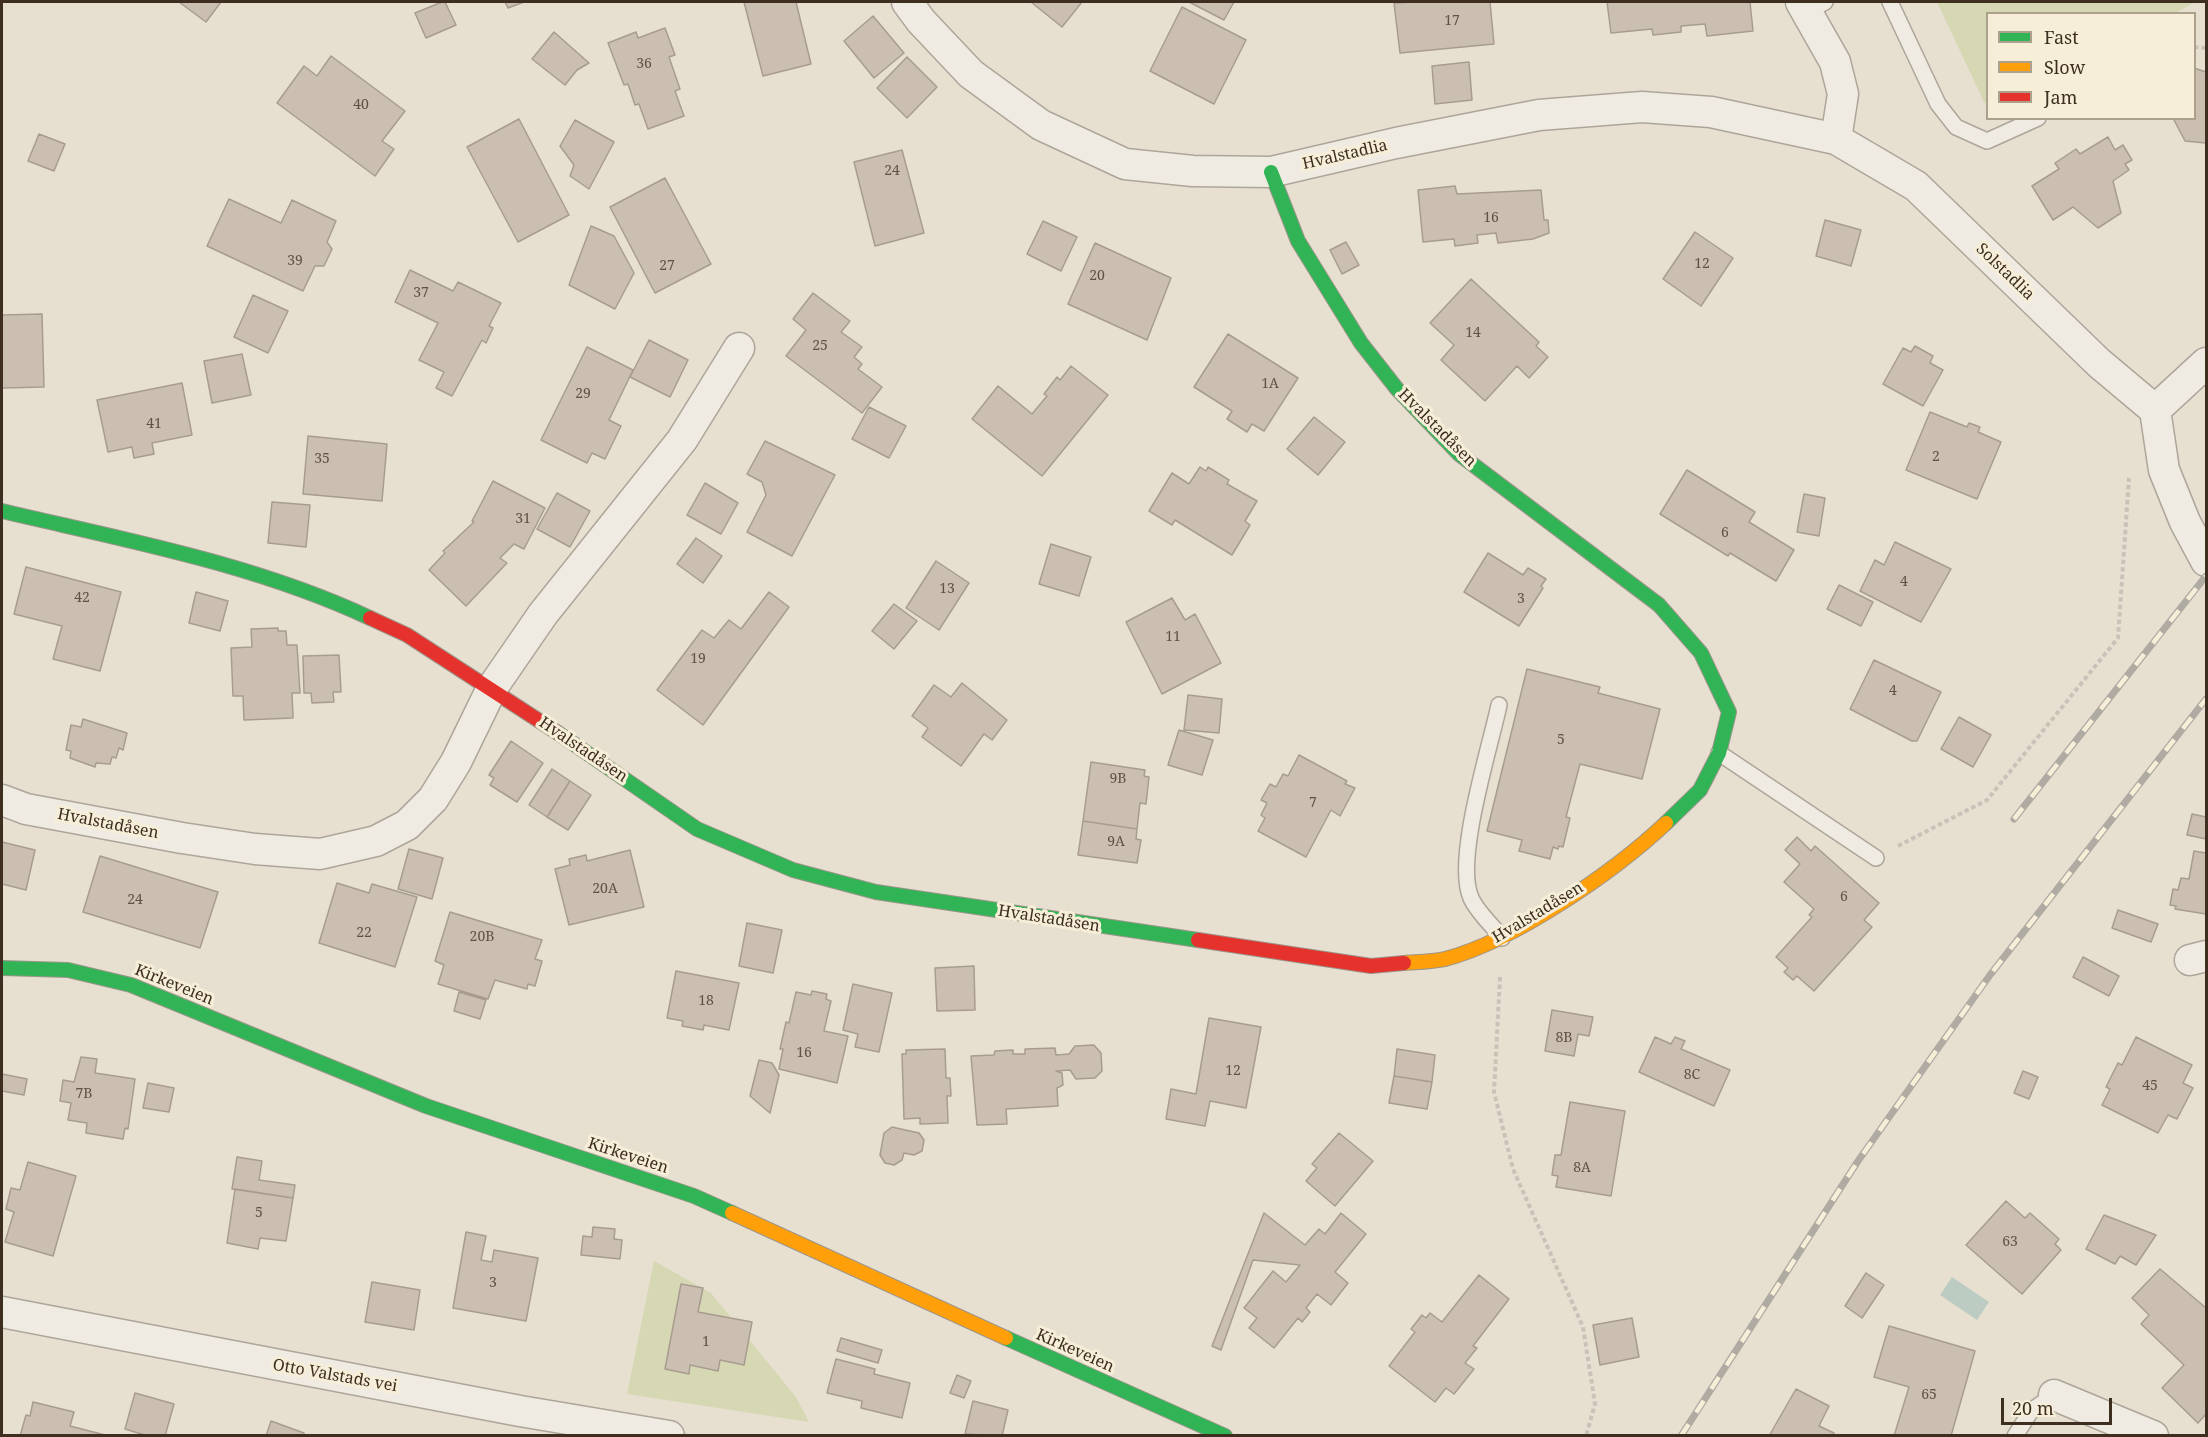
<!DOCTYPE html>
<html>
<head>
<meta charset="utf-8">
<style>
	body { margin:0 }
	#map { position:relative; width:2208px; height:1437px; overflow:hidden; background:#e7e0d1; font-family:"Noto Serif",serif }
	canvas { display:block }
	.frame { position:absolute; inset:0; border:3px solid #3d2e20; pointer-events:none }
	.legend { position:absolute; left:1986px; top:12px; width:210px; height:108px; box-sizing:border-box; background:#f7eed8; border:2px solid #ada18e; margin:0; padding:8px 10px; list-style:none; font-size:18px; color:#3d2e20 }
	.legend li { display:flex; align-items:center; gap:12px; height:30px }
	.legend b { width:30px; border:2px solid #ada18e }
	.scale { position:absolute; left:2001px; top:1398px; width:111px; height:27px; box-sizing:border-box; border:3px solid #3d2e20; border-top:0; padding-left:8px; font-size:18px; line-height:21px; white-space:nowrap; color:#3d2e20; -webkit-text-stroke:4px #f7eed8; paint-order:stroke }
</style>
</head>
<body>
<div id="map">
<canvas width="2208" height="1437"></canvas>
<div class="frame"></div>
<ul class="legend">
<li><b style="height:8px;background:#30b455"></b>Fast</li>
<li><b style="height:8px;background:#ff9f0a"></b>Slow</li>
<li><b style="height:8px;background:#e5322d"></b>Jam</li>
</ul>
<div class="scale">20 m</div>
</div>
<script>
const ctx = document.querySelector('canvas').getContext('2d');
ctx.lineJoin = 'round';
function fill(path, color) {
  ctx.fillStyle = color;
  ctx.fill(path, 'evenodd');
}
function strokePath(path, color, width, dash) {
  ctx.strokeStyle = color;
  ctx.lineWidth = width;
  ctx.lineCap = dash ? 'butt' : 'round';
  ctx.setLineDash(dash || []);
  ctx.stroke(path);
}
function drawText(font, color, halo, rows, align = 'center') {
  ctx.font = font + ' "Noto Serif",serif';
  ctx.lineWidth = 6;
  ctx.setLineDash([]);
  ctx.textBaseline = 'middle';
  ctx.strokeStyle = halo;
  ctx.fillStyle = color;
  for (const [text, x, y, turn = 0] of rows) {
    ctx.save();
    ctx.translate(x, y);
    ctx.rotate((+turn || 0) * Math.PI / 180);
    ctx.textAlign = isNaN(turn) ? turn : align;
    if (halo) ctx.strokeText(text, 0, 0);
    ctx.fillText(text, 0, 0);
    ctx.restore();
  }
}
const green = new Path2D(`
	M1937,2H2195L2176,13L1988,14L1987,104L1984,102Z
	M654,1261L711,1293L796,1397L809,1422L627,1394Z`);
const water = new Path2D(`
	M1952,1277L1989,1302L1977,1320L1940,1295Z`);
const building = new Path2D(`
	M179,2H221L206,22Z
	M442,2H445L456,25L426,38L415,13Z
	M505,2H524L508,8Z
	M744,2H796L811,64L763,76Z
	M1031,2H1082L1062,27Z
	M1189,2H1234L1224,20Z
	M1413,2H1490L1494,44L1400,53L1394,3Z
	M1607,2H1750L1753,31L1707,36L1705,24L1681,26V32L1653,35L1652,29L1611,33Z
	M1182,7L1246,40L1214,104L1150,71Z
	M873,16L904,53L874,78L844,41Z
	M665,28L675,55L669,57L680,89L675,91L684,116L648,129L639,104L635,105L628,84L624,85L608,43L636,32L638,38Z
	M554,32L589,63L577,70L565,85L532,59Z
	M331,56L405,111L382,141L394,149L375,176L277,103L304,66L317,76Z
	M907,57L937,87L907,118L877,88Z
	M1469,62L1472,100L1435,104L1432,66Z
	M2194,68L2206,72V143L2185,141L2173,118H2194Z
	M519,119L569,215L518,242L467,147Z
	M575,120L614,142L589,189L570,176L574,165L560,146Z
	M39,134L65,144L54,171L28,161Z
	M2108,137L2115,150L2123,145L2132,160L2125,164L2129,170L2113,181L2121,213L2098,228L2073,207L2053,220L2032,186L2059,169L2055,163L2076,149L2080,154Z
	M902,150L924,233L875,246L854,162Z
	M665,178L711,264L655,293L610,207Z
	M1455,186L1457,194L1541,190L1544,220H1548L1549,233L1533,239L1498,243L1496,233L1477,235L1478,243L1455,246L1454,239L1423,242L1418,190Z
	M229,199L281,223L292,200L336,221L327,242L332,249L324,266H315L303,291L207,246Z
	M1825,220L1861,230L1851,266L1816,256Z
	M1043,221L1077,237L1061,271L1027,254Z
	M591,226L614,236L634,273L615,309L569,285Z
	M1695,232L1733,258L1701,306L1663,279Z
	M1346,242L1359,265L1342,274L1330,250Z
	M1095,243L1171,278L1147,340L1068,304Z
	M410,270L453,291L458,282L501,303L489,326L493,328L486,343L482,340L452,396L436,388L444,372L419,360L438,323L395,302Z
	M1471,279L1539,342L1536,346L1548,357L1529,378L1517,366L1485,401L1441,360L1454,345L1430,323Z
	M813,293L850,321L841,332L862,347L854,357L862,364L858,369L882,387L862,413L786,356L806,330L793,319Z
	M253,295L288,311L268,353L234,337Z
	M42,314L44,387L2,388V315Z
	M1228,334L1298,378L1264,431L1252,424L1247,432L1227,419L1232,411L1194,387Z
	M649,340L688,360L670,397L630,377Z
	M1915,346L1933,356L1930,363L1943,370L1923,406L1883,384L1903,348L1911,352Z
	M587,347L633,370L609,420L621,426L605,459L592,453L587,463L541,440Z
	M242,354L251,395L212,403L204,361Z
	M1071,366L1108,395L1042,476L972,419L998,386L1032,414L1047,396L1044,394L1057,377L1060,380Z
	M182,383L192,435L152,443L154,454L134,458L132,447L108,452L97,400Z
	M869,407L906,426L889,458L852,439Z
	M1930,412L1967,427L1969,423L1980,427L1978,432L2001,442L1977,499L1906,470Z
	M1314,417L1345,442L1318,475L1287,449Z
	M308,436L387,444L382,501L303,494Z
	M765,441L835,475L792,556L747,532L766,495L762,482L747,474Z
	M1200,467L1206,471L1208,467L1229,480L1227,484L1257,501L1245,521L1250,525L1232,555L1175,520L1172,525L1149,511L1172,473L1189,484Z
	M1687,470L1755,512L1749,522L1794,550L1776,581L1730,553L1728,556L1660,514Z
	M493,481L545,508L524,549L514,544L500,558L507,563L466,606L429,570L445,553L443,551L474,522L472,521Z
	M705,483L738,503L721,534L687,515Z
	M557,493L590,511L570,547L537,529Z
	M1804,494L1825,498L1819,536L1797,532Z
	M272,502L310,505L306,547L268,543Z
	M696,538L722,556L703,583L677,564Z
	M1895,542L1951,569L1921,622L1860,591L1875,560L1884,565Z
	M1051,544L1091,557L1079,596L1039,584Z
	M1488,553L1523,575L1528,568L1546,579L1541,586L1543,588L1519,626L1464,592Z
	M936,561L969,583L939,630L906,608Z
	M26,567L121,592L100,671L53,659L62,626L14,614Z
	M1839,585L1873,602L1861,626L1827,609Z
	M196,592L228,601L220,631L189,623Z
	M769,592L789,607L703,725L657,690L702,630L714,638L729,620L741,629Z
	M1172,598L1185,620L1195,614L1221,663L1162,694L1126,622Z
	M894,604L917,621L894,649L872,631Z
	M278,628V631H286L287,645H297L300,693H292L293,718L244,720L243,696H233L231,648L252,647L251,629Z
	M339,655L341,692H333L334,702L312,703L311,693H304L303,656Z
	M1874,660L1941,692L1917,741H1912L1850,709Z
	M1527,669L1600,687L1598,693L1660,709L1642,779L1580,764L1566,817L1570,818L1563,847L1559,846L1558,849L1553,847L1550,859L1519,851L1522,840L1487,831Z
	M962,683L1007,720L992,740L984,734L961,766L922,737L928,728L912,716L934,685L951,697Z
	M1188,695L1222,699L1219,733L1184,730Z
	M1959,717L1991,735L1973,767L1941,749Z
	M83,719L127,733L123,750L119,748L116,758L112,757L110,764L96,763L95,767L70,758L71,751L66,750L71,725L81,727Z
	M1179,730L1213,740L1202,775L1168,765Z
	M511,741L543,763L517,802L490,785L494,778L489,775Z
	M1299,755L1347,781L1345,784L1355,788L1340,816L1331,810L1306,857L1258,831L1265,818L1261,815L1267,803L1261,800L1270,784L1276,787L1283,774L1288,776Z
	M1091,762L1145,770L1144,776L1149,777L1146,804L1140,803L1137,829L1083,821Z
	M552,769L570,781L547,817L529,805Z
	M570,781L591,795L568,830L547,817Z
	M2192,814L2206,817V839L2187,835Z
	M1083,821L1137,829L1136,839L1141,840L1137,863L1078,855Z
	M1797,837L1811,851L1815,846L1879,903L1864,920L1872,927L1814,991L1797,976L1793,980L1784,972L1788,968L1776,957L1812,917L1809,915L1814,909L1784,882L1800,864L1785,850Z
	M2,842L35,850L26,890L2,884Z
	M409,849L443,858L432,899L398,889Z
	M630,850L644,907L569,925L555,869L570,865L569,859L586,855L587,861Z
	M2194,851L2206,853V914L2175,909L2176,906L2170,905L2173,889L2178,890L2181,878L2189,879Z
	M100,856L218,892L200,948L83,912Z
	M337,883L369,893L372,884L417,897L395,967L319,943Z
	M2118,910L2158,924L2151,942L2112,928Z
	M450,912L542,940L535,959L542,961L535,986L528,984L527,989L495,980L488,999L438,984L444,965L435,961Z
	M747,923L782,930L773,973L739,966Z
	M2083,957L2119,976L2109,996L2073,977Z
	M974,966L975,1010L937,1011L935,968Z
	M676,971L739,983L729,1030L704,1025L703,1030L682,1026L683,1021L667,1018Z
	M853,984L892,993L879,1052L855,1047L858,1034L843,1030Z
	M812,991L827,994L826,999L831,1001L824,1031L848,1036L837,1083L779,1069L783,1049H780L786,1022L789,1023L796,992L811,995Z
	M459,992L486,1000L480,1019L454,1011Z
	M1552,1010L1593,1017L1589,1036L1578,1034L1574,1056L1545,1051Z
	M1209,1018L1261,1027L1246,1108L1210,1101L1205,1126L1166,1119L1171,1089L1196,1094Z
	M1655,1037L1671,1044L1675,1037L1685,1041L1681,1049L1730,1070L1714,1106L1639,1072Z
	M2136,1037L2192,1065L2183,1083L2193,1088L2177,1119L2168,1115L2158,1133L2102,1105L2110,1089L2106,1087L2118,1063L2122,1065Z
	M1094,1045L1101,1053L1102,1071L1095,1078L1076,1079L1070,1070L1056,1071L1062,1073L1063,1085L1057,1088L1058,1106L1006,1109L1007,1124L977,1125L971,1056L994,1055L995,1051L1013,1050V1054H1025V1049L1055,1048L1056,1055L1069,1054L1075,1046Z
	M945,1049L946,1078H950L951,1096H947L948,1123L920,1124V1118L904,1119L902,1054H906V1050Z
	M1397,1049L1435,1055L1432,1082L1394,1076Z
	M81,1057L97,1059L95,1073L135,1079L128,1129L125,1128L123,1139L86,1133L87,1123L68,1120L71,1103L60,1101L63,1080L74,1082Z
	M759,1060L772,1063L779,1075L770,1113L750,1096Z
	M2023,1071L2038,1077L2029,1099L2014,1093Z
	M2,1074L27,1079L24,1095L2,1091Z
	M1394,1076L1432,1082L1427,1109L1389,1103Z
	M148,1083L174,1088L169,1112L143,1108Z
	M1570,1102L1625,1111L1611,1196L1556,1187L1558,1176L1552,1175L1555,1155H1561Z
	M892,1127L919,1133L924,1140L922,1151L914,1155L904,1153L902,1160L894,1165L885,1163L880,1155L884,1133Z
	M1339,1133L1373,1161L1335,1206L1306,1181L1317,1168L1312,1164Z
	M237,1157L262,1161L259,1180L295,1185L293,1198L232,1189Z
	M28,1162L76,1176L53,1256L5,1242L14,1212L6,1209L11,1188L20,1190Z
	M235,1189L293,1198L286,1241L260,1238L258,1249L227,1243Z
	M2006,1201L2025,1218L2030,1213L2059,1239L2055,1244L2061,1250L2022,1294L1966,1245Z
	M1264,1213L1305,1245L1319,1229L1325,1234L1341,1213L1366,1234L1335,1272L1348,1283L1331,1305L1317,1294L1306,1308L1310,1312L1302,1322L1298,1318L1274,1348L1249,1328L1257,1318L1244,1308L1273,1271L1286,1282L1300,1265L1253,1260L1221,1350L1212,1346Z
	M2104,1215L2156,1235L2136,1265L2120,1256L2115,1264L2086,1249Z
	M593,1227L615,1229L614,1239L622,1240L620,1259L581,1255L583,1236L592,1237Z
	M466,1232L486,1236L481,1260L492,1262L494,1250L538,1258L526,1321L453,1308Z
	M2160,1269L2206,1308V1414L2198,1423L2162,1388L2184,1365L2141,1324L2149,1315L2132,1298Z
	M1866,1273L1884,1285L1862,1318L1845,1306Z
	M1479,1275L1509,1299L1473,1346L1477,1348L1465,1363L1474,1369L1454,1394L1446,1388L1435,1402L1389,1366L1415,1332L1411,1329L1422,1315L1426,1318L1430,1313L1442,1322Z
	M372,1282L420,1290L414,1330L365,1322Z
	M681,1284L703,1288L698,1312L752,1322L744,1365L720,1360L718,1371L690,1365L689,1374L665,1369Z
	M1632,1318L1639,1357L1600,1365L1593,1325Z
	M1889,1326L1975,1351L1951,1436H1894L1909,1387L1874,1377Z
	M841,1338L882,1350L878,1363L837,1351Z
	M836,1359L875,1369L874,1374L910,1383L902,1418L861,1408L862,1401L827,1393Z
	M957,1375L971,1381L964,1398L950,1393Z
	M1796,1389L1829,1406L1819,1426L1834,1433L1833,1436H1769Z
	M135,1393L174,1404L165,1436H148L125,1429Z
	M973,1401L1008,1410L1002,1436L965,1434Z
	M33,1402L74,1412L70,1426L109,1436H20L26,1415L30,1416Z
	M271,1421L304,1433L303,1436H266Z`);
const path = new Path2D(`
	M2194,47L2206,48
	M1898,846L1987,800L2118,638L2129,478
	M1500,977L1494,1092L1513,1169L1583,1327L1595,1404L1586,1436`);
const lane = new Path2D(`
	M1890,2L1938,104L1956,127L1987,141L2038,118
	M1808,11L1825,2
	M1499,705C1490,748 1454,860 1471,898C1477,912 1493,926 1502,938
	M1719,753L1876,858
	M2015,1436L2031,1411L2054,1395`);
const street = new Path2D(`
	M907,2L921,21L971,74L1041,125L1125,164L1193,171L1271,172L1396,143L1539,115L1642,107L1711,112L1836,139L1916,186L2099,363L2155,410L2164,470L2185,522L2206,561
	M1801,2L1835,62L1843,94L1836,139
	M2155,410L2206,363
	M2,800L26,809L182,838L255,849L320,854L376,841L407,825L433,799L456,762L492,688L543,614L682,440L739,348
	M2190,960L2206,956
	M2,1312L520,1411L669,1436
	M2054,1395L2153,1436`);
const fast = new Path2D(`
	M1271,172L1298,241L1361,343L1397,389L1459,454L1659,605L1701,653L1729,712L1719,753L1700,790L1666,823
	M2,511C125,540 255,564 370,618
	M558,733L697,829L793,870L876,892L1198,940
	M2,968L68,970L131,985L426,1106L694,1196L732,1213
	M1006,1338L1225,1436`);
const slow = new Path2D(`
	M1404,963C1417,962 1432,962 1445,959C1514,941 1614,872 1666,823
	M732,1213L1006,1338`);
const jam = new Path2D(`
	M370,618L407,635L558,733
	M1198,940L1371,966L1404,963`);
const rail = new Path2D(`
	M2014,819L2206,576
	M1681,1436L1858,1161L1990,975L2206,699`);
const numberNames = [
	["17",1452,21],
	["36",644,64],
	["40",361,105],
	["24",892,171],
	["16",1491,218],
	["39",295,261],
	["12",1702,264],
	["27",667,266],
	["20",1097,276],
	["37",421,293],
	["14",1473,333],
	["25",820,346],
	["1A",1270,384],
	["29",583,394],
	["41",154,424],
	["2",1936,457],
	["35",322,459],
	["31",523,519],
	["6",1725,533],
	["4",1904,582],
	["13",947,589],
	["42",82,598],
	["3",1521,599],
	["11",1173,637],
	["19",698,659],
	["4",1893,691],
	["5",1561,740],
	["9B",1118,779],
	["7",1313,803],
	["9A",1116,842],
	["20A",605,889],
	["6",1844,897],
	["24",135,900],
	["22",364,933],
	["20B",482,937],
	["18",706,1001],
	["8B",1564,1038],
	["16",804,1053],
	["12",1233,1071],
	["8C",1692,1075],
	["45",2150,1086],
	["7B",84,1094],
	["8A",1582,1168],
	["5",259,1213],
	["63",2010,1242],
	["3",493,1283],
	["1",706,1342],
	["65",1929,1395]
];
const streetNames = [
	["Hvalstadlia",1345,155,-13],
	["Solstadlia",2005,272,44],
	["Hvalstadåsen",1437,428,45],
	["Hvalstadåsen",583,750,34],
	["Hvalstadåsen",108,824,11],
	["Hvalstadåsen",1538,913,-31],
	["Hvalstadåsen",1049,919,9],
	["Kirkeveien",174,985,22],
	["Kirkeveien",628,1156,18],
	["Kirkeveien",1075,1351,24],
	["Otto Valstads vei",335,1376,10]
];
fill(green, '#d6d7b3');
fill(water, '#bcccc2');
fill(building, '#cbbfb2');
strokePath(building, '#a89c90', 1.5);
strokePath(lane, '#ada599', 18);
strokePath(street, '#ada599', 33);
strokePath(fast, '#9c958a', 16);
strokePath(slow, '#9c958a', 16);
strokePath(jam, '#9c958a', 16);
strokePath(path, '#c8c2b9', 4, [4.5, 3]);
strokePath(lane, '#efebe3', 15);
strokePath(street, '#efebe3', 30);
strokePath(fast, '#30b455', 14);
strokePath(slow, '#ff9f0a', 14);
strokePath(jam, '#e5322d', 14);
strokePath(rail, '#afaaa2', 7);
strokePath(rail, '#f7eed8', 4.5, [14]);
drawText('14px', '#605244', null, numberNames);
drawText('16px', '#3d2e20', '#f7eed8', streetNames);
</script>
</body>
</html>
